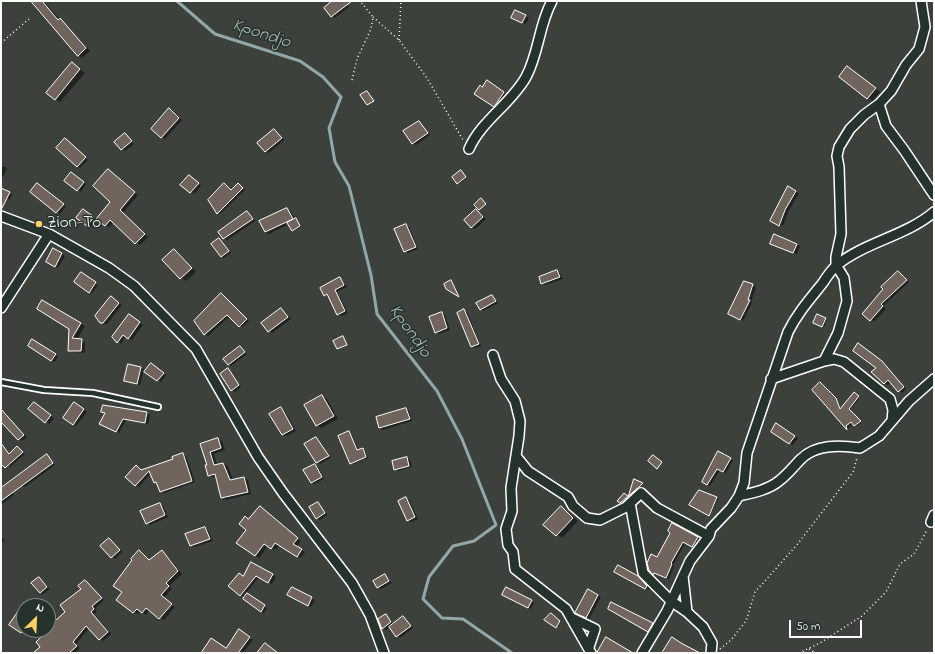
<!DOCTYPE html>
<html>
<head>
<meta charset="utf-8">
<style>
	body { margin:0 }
	#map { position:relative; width:935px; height:654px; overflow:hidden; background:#3c423b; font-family:"Indie Flower",sans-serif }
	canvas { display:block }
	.frame { position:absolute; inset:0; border:2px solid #fff; pointer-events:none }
	.north { position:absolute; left:16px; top:598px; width:40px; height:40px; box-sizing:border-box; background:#26332d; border:1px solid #7d8581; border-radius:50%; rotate:24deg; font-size:11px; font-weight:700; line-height:16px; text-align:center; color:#fff }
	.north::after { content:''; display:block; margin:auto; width:14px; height:18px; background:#ffd166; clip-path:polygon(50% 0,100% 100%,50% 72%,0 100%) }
	.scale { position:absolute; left:789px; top:620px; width:73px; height:18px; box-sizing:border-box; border:2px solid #fff; border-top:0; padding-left:5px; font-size:12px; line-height:14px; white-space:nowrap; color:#fff; -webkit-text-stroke:3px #26332d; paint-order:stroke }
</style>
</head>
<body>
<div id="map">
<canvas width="935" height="654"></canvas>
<div class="frame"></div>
<div class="north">N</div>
<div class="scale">50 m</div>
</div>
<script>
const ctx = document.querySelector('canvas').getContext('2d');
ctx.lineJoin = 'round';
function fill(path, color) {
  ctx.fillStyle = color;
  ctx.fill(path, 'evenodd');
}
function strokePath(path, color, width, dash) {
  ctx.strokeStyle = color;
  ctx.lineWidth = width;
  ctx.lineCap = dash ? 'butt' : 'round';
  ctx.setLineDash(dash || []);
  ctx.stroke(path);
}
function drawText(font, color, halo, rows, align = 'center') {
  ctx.font = font + ' "Indie Flower",sans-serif';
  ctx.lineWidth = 3;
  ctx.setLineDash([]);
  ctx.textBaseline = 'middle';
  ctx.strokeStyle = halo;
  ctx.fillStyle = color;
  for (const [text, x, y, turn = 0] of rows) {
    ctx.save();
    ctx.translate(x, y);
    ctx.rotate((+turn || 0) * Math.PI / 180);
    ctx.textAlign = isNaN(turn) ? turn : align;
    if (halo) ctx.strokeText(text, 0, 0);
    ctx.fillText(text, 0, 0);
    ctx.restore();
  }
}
const shadow = new Path2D(`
	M32,1H43L90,51L82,58L78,55Z
	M334,1H344L349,7L335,18L325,8Z
	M515,11L529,18L526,24L516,19Z
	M72,63L85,73L60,102L55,99Z
	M852,70L880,92L873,101L840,77Z
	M491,83L506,94L497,108L475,93Z
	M172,111L182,120L165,139L152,129Z
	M419,122L430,135L416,145L413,143Z
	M274,130L284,140L269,153L265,151Z
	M125,134L134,144L125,151L115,142Z
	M68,141L88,160L80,168L77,166Z
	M1,165L7,168L1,181Z
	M462,172L467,178L459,184L457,183Z
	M112,173L138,195L123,213L148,237L140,245L114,222L109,227L105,225L112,201Z
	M74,175L86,184L81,192L66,181Z
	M192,178L201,186L194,194L182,185Z
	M38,184L66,206L60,214L31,191Z
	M238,184L245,190L220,214L218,213L232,191Z
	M788,188L799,193L788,212L783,226L774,223Z
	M1,189L12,194L10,200L1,196Z
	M287,209L290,211L301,227L294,231L289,224L269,234L265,232Z
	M476,210L486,219L475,229L472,227Z
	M87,212L97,219L91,227L88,225Z
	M247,212L255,221L227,240L224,238L220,232Z
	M406,226L409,227L418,249L408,253L405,251Z
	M774,235L800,246L797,254L774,245Z
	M219,239L231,253L224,258L221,257Z
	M54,249L65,256L58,268L47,262Z
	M174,250L179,253L196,272L186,281L181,278L164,260Z
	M557,271L560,273L563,279L545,285L542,283Z
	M899,272L909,282L883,306L886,309L874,322L863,313Z
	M85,275L98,285L92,293L89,292Z
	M340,278L347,287L337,292L348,313L341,316L338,314L329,296L325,295Z
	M745,283L756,287L751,302L752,303L743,321L730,313Z
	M221,294L249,321L242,327L230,316L208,336L205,334Z
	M492,296L498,303L483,311L480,309Z
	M114,299L122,305L107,324H104L101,322Z
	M43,301L85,326L77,340L85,342V353L73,352L69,350L70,329Z
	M281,309L291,319L272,333L262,323Z
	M464,311L467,312L481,346L475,348L472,346Z
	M442,313L445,315L450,330L439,334L436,332Z
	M818,315L827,319L824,327L815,322Z
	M133,317L143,325L132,340L126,336L121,344L114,337Z
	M343,338L347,346L339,349L338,348Z
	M33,340L58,356L55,362L29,346Z
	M862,346L885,364L906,389L902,393L891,382L888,385L885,384L873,372L878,368Z
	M240,347L247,354L231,366L228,364Z
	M154,366L166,375L161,382L146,371Z
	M140,368L144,369L140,385L125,381Z
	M228,370L241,387L235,392L232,390Z
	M822,385L837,400L841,409L856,394L860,397L850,410L862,422L856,426L853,423L848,429L813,390Z
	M322,396L327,399L338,419L321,428L316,425Z
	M37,405L54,418L49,424L29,409Z
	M78,405L87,412L76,426L73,424Z
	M104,406L147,413L150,415L148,424L126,420L119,433L101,423L106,413Z
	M1,409L8,415L7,416L27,437L22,441L1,420Z
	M281,409L284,410L296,431L286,436L282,435Z
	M406,409L409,411L412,421L383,430L380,428L377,418Z
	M777,425L798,438L793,445L772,432Z
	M349,432L351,434L359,451L363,449L365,451L368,458L353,464L350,463Z
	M316,438L331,458L320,464L305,445Z
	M217,439L222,441L225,450L214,454L217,466L223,464L228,466L233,480L244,478L248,480L251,494L226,500L222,498L217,476L213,477L209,475L208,465L201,445Z
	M1,442L10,454L18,447L25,454L10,467L1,457Z
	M719,453L733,460L726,473L720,470L710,486L703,482Z
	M183,455L186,456L195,482L164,493L161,492L151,473L139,487L136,485L139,468L142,471L174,460Z
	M48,456L55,465L25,487L22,486L17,479Z
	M407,458L410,460L412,467L398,471L395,469Z
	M315,465L318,467L324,479L314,484L311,482Z
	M634,481L643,484L629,497Z
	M8,488L14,495L1,505V490Z
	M699,491L718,499L710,515L690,505Z
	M624,494L629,497L622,503L619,501Z
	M406,498L409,500L418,519L411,522L408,520Z
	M318,503L327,515L320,520L317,518Z
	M160,504L163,506L168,517L150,525L147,523Z
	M260,507L301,541L296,547L305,552L301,558L280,545L275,550L268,546L259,558L238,542L247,530L249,520Z
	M561,507L578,521L562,538L545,525Z
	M673,524L700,539L695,548L686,542L673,565L674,566L669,579L657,574L656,575L649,570L672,533Z
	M205,528L208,530L213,541L194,547L190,545Z
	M1,537L5,540L1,544Z
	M112,541L122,552L115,559L102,546Z
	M140,551L150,561L162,552L166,554L182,574L169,586L172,589L164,598L175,607L164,620L150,610L146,615L141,611L138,614L134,612L124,592Z
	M251,563L276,577L272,584L259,577L246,593L267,608L264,613L241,595Z
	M618,566L641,579L650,588L649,590L615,571Z
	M385,575L392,583L381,589L374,581Z
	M39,578L50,589L43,594L40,593Z
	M85,581L104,600L95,609L97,611L94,614L111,634L103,641L89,628L76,644L80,648L75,653H35L41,647L48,632L46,630H48V628L66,612L82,590Z
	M292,588L315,600L311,607L289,595Z
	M507,588L534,603L531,609L503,594Z
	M588,590L601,597L589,619L577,613Z
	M612,603L654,626L650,632L609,609Z
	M24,612V630H28L25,634L11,625Z
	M386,615L394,624L403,617L413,628L400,638L390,627L386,630L383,628Z
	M552,615L561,622L558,627L546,620Z
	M239,631L253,640L243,653H202L226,649Z`);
const stream = new Path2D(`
	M177,1L215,34L300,61L323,77L341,97L329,128L335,162L349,186L371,275L377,314L437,391L462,439L496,525L474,541L453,546L429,577L423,599L442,618L463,619L512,653`);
const building = new Path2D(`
	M31,1H42L58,20L60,18L86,48L78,56Z
	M332,1H352L331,17L324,8Z
	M515,10L526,15L522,23L511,18Z
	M72,62L80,69L55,100L46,93Z
	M847,66L876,88L867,99L839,77Z
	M487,80L504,92L494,107L474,94L480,85L482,87Z
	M367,91L374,101L367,105L360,95Z
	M169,108L179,118L161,138L151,129Z
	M419,121L428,133L412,144L403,131Z
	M274,129L282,138L265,152L257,143Z
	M125,133L132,141L121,150L114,142Z
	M65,138L86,157L77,167L56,148Z
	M108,169L135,192L120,210L145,234L135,244L110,220L105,226L96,219L110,202L93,186Z
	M461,170L466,177L457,184L452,177Z
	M71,172L84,182L77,191L64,181Z
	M189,175L199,183L190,193L180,185Z
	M37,183L64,204L56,213L30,192Z
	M224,183L231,190L238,183L243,188L217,214L208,200Z
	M788,186L796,191L785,210L779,226L770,221Z
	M1,188L10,192L1,210Z
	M481,198L486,204L479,210L474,205Z
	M287,208L293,219L265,232L259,221Z
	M83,209L94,217L87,226L76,218Z
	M476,209L483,217L471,228L464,220Z
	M247,211L253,219L223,239L218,232Z
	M296,218L300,226L292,231L287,223Z
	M406,224L416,247L404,252L394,229Z
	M774,234L797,244L793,253L770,244Z
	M219,238L229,251L221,257L211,244Z
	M53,248L62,253L55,267L46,262Z
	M174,249L192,268L180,279L162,260Z
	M557,270L560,277L541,284L539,277Z
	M898,271L907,280L881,304L883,306L870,321L862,314L883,289L881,287Z
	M81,272L96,282L89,293L74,282Z
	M340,277L344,285L335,290L345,311L337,315L327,294L324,296L320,288Z
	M451,280L459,297L446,289L444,284Z
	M744,281L753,284L748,300H750L740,320L728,314Z
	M221,293L247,319L239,327L227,315L204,335L194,321Z
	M492,295L496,301L480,310L476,303Z
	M111,296L119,303L103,323H100L95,316Z
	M42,300L81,323L72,338L82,339L81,351H68L69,329L37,309Z
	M281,308L288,317L268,332L261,323Z
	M464,309L479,344L471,347L457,313Z
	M442,312L447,328L435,333L429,317Z
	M129,314L140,322L128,339L123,335L117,343L112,337Z
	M817,314L826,318L822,327L813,323Z
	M343,336L347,345L337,349L333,341Z
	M32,339L56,354L51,361L28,346Z
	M858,343L882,361L904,387L898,392L888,380L884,384L871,372L876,368L853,351Z
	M240,346L245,352L228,365L223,359Z
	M151,363L164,373L157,381L144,372Z
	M128,364L141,367L137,384L124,381Z
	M228,368L239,385L231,391L220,374Z
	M820,382L836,398L840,409L854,392L859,396L849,409L861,421L854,426L851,422L846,426L847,430L812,390Z
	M322,395L334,416L316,426L304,405Z
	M34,402L51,415L45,423L28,409Z
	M74,402L84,409L73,425L63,418Z
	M103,405L147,412L145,423L123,419L116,432L99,424L105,413L101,412Z
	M281,407L293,429L282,435L269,414Z
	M406,408L410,419L379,428L376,417Z
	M1,409L24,435L18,440L1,422Z
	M776,423L795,436L789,444L771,432Z
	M349,431L357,450L363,448L366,457L350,464L338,436Z
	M316,437L329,456L316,463L304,444Z
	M218,438L221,448L210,452L214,465L223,463L230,480L244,477L248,492L221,498L215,474L208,476L205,465H207L200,444Z
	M1,443L9,454L17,446L23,452L5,468L1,464Z
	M718,451L731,458L723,472L717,469L707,485L702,482Z
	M183,453L192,481L160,492L156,482L154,483L149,471L135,486L125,477L136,465L141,470L173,459L172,457Z
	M47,454L53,463L1,501V488Z
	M653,455L662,462L657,469L648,461Z
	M407,457L409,466L394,470L392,461Z
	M315,464L322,477L311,483L303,470Z
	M634,479L643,483L639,487L620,503L617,501L624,493L628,496Z
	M699,490L717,497L709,516L689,505Z
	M406,497L415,517L407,521L398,501Z
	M318,502L325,513L316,519L309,507Z
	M160,503L165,515L146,524L140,511Z
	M260,506L298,538L293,544L302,549L297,557L275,543L271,549L264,544L255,556L236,543L246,530L239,524L245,516L248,519Z
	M561,506L573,518L556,536L543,525Z
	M672,523L698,537L692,547L683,542L671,563L672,564L666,578L654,573L653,575L649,570L647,563L651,554L657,557L670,533L668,531Z
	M205,527L210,539L190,546L185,534Z
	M109,538L120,550L111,558L100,546Z
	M139,550L149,560L162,550L178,571L166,583L169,586L161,595L172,604L159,619L146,608L142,613L137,609L133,613L116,600L122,592L113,586L132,560L131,559Z
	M251,562L273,574L268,583L256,576L240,596L228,586L239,573L243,576Z
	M618,565L638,576L647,586L645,589L614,572Z
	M385,574L389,581L377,588L373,581Z
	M39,577L47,587L40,593L31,583Z
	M85,580L102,598L92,606L94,609L91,612L108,632L99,640L86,626L73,642L77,646L69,653H33L40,647L36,642L46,632L44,630H48V627L65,612L60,605L81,589L78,586Z
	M292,587L312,597L308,606L287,595Z
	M506,587L532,600L528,608L502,595Z
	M588,589L598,595L586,618L575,613Z
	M247,593L265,605L261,612L243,599Z
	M611,602L653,623L648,632L608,609Z
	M24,603V629L21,633L9,625Z
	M551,613L560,621L556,628L544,620Z
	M386,614L391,622L382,629L378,619Z
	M403,616L411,626L396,637L389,627Z
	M239,629L250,637L238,653H201L211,638L226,648Z
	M606,637L633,653H597Z
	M672,637L681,643L700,653H662Z
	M265,643L278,653H257Z`);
const path = new Path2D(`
	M373,17L399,40L427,78L463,140
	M399,40L401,1
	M1,43L29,19
	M352,80L357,59L371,29L373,17L360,1
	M720,649L731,640L746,621L755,592L796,546L853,472L857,458
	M809,649L816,653
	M799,653L820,643L862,616L886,592L900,564L914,554L927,530
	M931,653L934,649`);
const service = new Path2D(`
	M1,382L44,390L93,393L158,407`);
const minor = new Path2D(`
	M879,104L886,126L904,150L934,195
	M469,149C481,121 511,104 526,77C539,53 539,24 552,1
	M1,216L49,234L109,268L134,286L196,349L258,457L283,493L352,583L370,615L384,653
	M1,308L49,234
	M493,355L501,379L515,401L520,421L519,436L511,488L512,511L506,529L508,545L513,552L515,569L566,609L591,653
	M824,361L838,333L847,301L844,278L836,265V257L841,234L839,167L837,156L839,147L850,129L864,115L879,104L891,91L906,65L919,49L925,27L921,1
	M771,379L824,361L834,359L844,362L890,399L893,410L892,421
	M516,456L528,471L568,497L573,506L587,518L600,520L626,507L641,493L657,508L709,536
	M739,496C752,493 768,490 779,481C787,475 794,466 801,459C816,444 840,445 860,448L879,436L909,401L934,379
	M630,503L643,573L671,601L687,612
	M931,522L934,515
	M683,576L687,612L703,627L712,643L711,653
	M572,618L595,629L589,647
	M642,653L667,611L690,561L709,536L711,529L731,508L739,496L744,483L747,453L788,332C797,314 809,300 822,284C826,278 831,270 837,265C865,242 906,236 934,212`);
const markers = [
	[39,224,4,"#ffd166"]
];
const poiNames = [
	["Zion-To",47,224]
];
const waterNames = [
	["Kpondjo",261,35,18],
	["Kpondjo",409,332,55]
];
fill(shadow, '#0007');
strokePath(stream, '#92a7a9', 3);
fill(building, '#70645c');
strokePath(building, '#fff', 1);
strokePath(service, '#fff', 8);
strokePath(minor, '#fff', 12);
strokePath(path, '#fff', 1.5, [1, 3]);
strokePath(service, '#26332d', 4.5);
strokePath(minor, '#26332d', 9);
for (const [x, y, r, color] of markers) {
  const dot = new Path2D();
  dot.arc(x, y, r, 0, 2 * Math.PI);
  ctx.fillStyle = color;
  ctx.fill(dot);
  strokePath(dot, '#26332d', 1.5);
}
drawText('17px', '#fff', '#26332d', poiNames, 'left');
drawText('italic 18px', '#aebdbf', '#26332d', waterNames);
</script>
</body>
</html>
